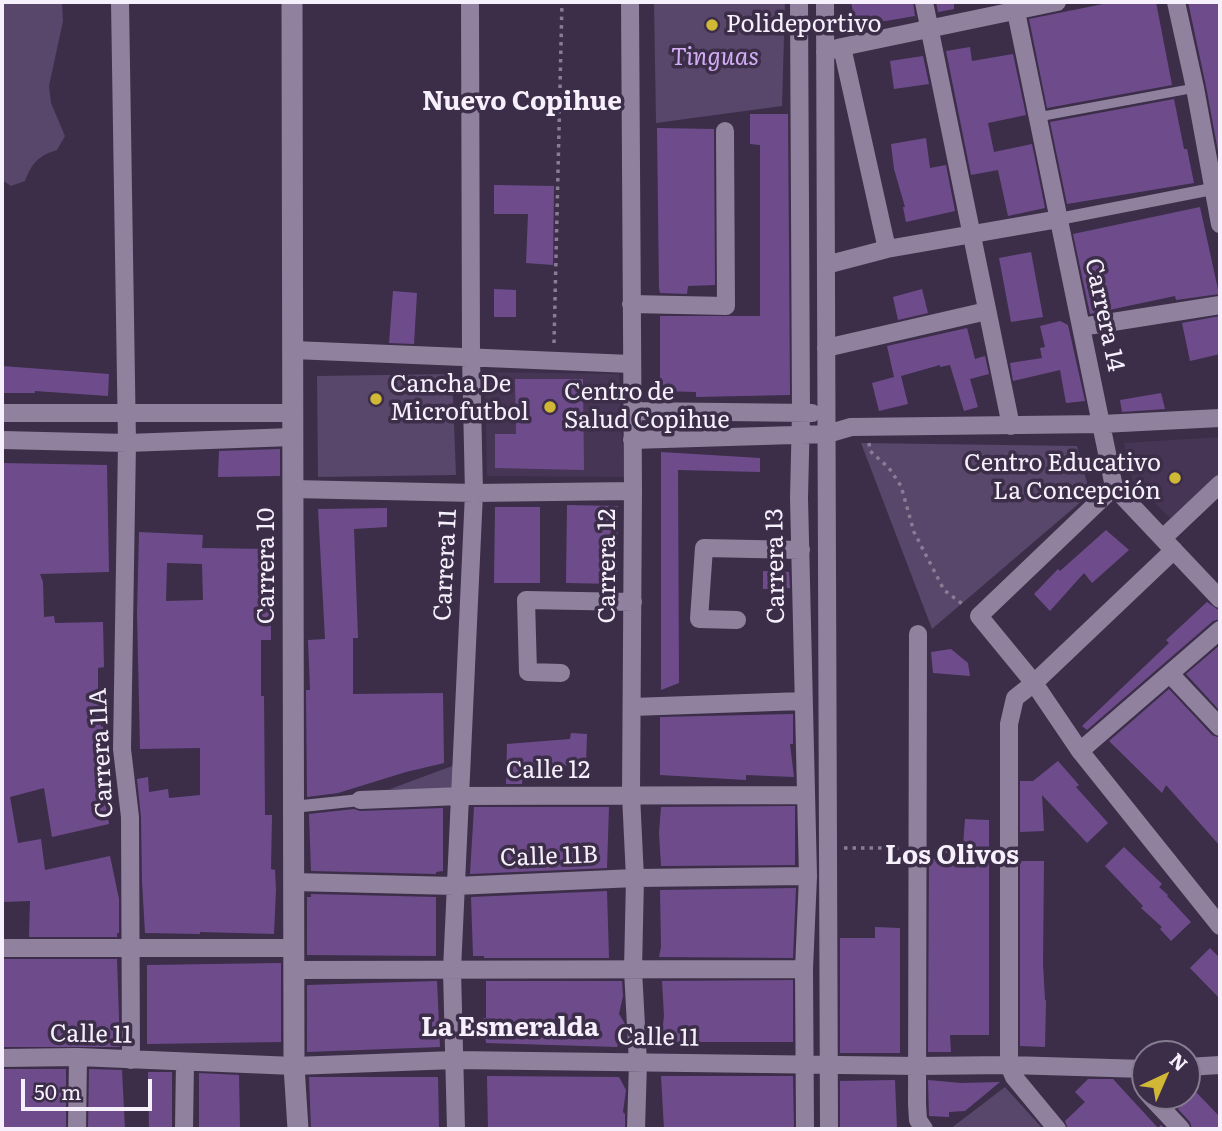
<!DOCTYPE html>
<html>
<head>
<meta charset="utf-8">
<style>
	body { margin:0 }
	#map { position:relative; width:1222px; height:1131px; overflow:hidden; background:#3c2e48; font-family:Literata,serif }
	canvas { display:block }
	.frame { position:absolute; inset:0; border:4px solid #f6f0fd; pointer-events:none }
	.north { position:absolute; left:1131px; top:1040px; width:70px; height:70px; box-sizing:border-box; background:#3c2e48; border:2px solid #867c90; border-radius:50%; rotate:44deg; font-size:19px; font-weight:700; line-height:28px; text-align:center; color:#f6f0fd }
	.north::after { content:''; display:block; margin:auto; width:24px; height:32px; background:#d0b736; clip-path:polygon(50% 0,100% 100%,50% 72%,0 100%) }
	.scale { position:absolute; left:21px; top:1079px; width:131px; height:32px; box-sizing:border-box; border:4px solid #f6f0fd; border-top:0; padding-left:9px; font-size:21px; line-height:24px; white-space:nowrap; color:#f6f0fd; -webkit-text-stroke:5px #3c2e48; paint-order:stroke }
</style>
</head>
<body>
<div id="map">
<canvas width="1222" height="1131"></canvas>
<div class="frame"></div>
<div class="north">N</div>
<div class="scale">50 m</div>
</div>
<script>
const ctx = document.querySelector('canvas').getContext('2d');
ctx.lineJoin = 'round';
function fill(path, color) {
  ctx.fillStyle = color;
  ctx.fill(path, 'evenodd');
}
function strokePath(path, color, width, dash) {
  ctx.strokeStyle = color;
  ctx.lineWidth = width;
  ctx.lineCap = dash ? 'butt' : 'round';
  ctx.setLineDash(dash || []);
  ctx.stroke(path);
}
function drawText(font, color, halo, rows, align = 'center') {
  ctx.font = font + ' Literata,serif';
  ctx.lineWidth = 7;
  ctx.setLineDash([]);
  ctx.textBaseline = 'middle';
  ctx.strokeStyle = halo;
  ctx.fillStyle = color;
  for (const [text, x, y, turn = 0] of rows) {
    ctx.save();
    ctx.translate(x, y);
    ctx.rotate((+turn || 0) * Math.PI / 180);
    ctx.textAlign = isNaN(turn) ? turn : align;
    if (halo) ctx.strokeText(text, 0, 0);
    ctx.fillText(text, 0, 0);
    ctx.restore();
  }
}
const built = new Path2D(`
	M485,372L619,374L624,477L487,476Z
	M1220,437V475L1173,521L1132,480L1124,443Z`);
const green = new Path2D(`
	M2,2H62L63,21L49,86L51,103L65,136L57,150C38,156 32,163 25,181L11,186L2,180Z
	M654,2H785L782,106L656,123Z
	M452,374L456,475L318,477L317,376Z
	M861,443L1077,446L1090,494L932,629Z
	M455,765V791L390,789Z
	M1005,1087L1043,1129H950Z`);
const building = new Path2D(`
	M851,2H913L915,16L856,26Z
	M936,2H954V9L938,12Z
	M1113,2H1156L1172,85L1047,108L1029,19Z
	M1188,2H1220V162L1206,86Z
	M970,47L972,61L1013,54L1026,115L988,123L994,152L1032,144L1045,208L1008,216L998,170L971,175L946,51Z
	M923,56L929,84L894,89L890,61Z
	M1174,99L1184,149H1187L1194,183L1067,204L1050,122Z
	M750,114H788L790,395L696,397V392L660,391V316H760V145L750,144Z
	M657,128L714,129L715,285L688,286L687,294L660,293L659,288Z
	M926,138L930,168L946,165L955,211L906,222L903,207H905L894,169L891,144Z
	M494,185L554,186L553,265L526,263L528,214H494Z
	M1200,207L1219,294L1176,300L1175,296L1090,314L1073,234Z
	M1031,252L1043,317L1011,322L999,258Z
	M494,289L516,290V317H494Z
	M922,289L928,313L898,320L893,297Z
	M393,291L417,293L414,344L389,343Z
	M1220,316V354L1190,361L1182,323Z
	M1060,321L1068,325L1085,401L1066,403L1060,370L1013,381L1010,363L1042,358L1040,348L1045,347L1040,326Z
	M967,328L975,359L985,356L989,374L970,379L978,407L964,411L950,365L940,367V365L901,376L908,404L879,411L872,383L894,377L887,346Z
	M2,366L109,374L108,396L35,391V393H2Z
	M515,379H583L584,470L495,468V434H516Z
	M1161,393L1165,409L1122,412L1120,400Z
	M280,449V476L218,477L219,451Z
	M661,452L760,458V472L678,470L679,683L661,690Z
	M3,463L107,465L109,572L40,574L43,582L44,617L54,616L55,623L103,622L104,667L98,668V688L101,727L103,726L102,785L109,824L52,837L44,788L10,797L18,843L41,839L45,870L110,856L119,899V933H117V937H29L30,901L2,902Z
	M567,505L618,506L617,584L566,583Z
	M495,507H540V583H494Z
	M387,508V527L354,529L358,638H353V694L443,693L444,763L406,772L338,793L307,797L306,690H310L308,640L325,639L318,509Z
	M1106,530L1129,550L1092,583L1084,573L1050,611L1034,594L1058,569L1060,571Z
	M139,532L203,535L202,548L270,549L271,640H261V696H264L265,815H272L271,869L275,870L276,890L274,934L200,932V934L145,933L142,882L141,817L137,779L148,777L149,792L168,789L169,798L200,795V748L140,749L137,613ZM167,563L202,564L203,600L166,601Z
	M763,571L789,572L790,588L763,589Z
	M1207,602L1220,611V619L1213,621L1087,730L1082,726L1169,643L1166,640Z
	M1220,645V711L1186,674Z
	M951,649L968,663L970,676L933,673L931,652Z
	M1169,689L1212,735L1220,738V846L1166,785L1162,793L1109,741Z
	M793,714V744H790L794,777L746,775V780L660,775V717Z
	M571,733L587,734L586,765L524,766L522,784H506L507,744L570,739Z
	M1058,761L1079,785L1076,787L1108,823L1087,843L1042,795L1044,831L1020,832V781H1033Z
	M795,806V865L661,866L659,833L661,807Z
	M474,807H609L607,868L470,874Z
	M443,808V871L436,872V874L311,871L309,814L354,809L360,811Z
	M965,819L989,820V1035H950L951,1052H928L929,859H962Z
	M1124,847L1162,884L1159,887L1168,895L1167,896L1191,922L1171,941L1160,929L1162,927L1141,908L1143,906L1105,866Z
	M1020,861H1044L1043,964L1045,1000H1046L1045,1047L1020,1046Z
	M796,888L793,958L659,957L661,947L660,890Z
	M607,891L609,958H484V956H473L471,897Z
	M311,894L436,897V956L307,955V897H311Z
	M875,927L900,928V1053H840V938H875Z
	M1210,948L1220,958V999L1190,968Z
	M2,959H117L120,1047H2Z
	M281,963V1042L147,1044V965Z
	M793,980V1042H661L664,1016L662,981Z
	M437,981L440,1047L307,1052V985Z
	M486,981H622L623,996L619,1014L625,1024V1031L617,1047L486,1043L483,1018H486Z
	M2,1069H66V1129H2Z
	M89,1069L122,1070L125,1129H88Z
	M148,1072H172V1129H149Z
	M199,1073L239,1075L240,1129H199Z
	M487,1076L619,1077L626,1090L623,1112L625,1114V1129H488Z
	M661,1076H793L794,1129H664Z
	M309,1077H438L439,1129H311Z
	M1088,1079H1113L1158,1128L1161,1125L1166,1129H1068L1065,1121L1085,1102L1075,1092Z
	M895,1080L897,1129H840V1081Z
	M928,1080L961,1083L1000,1082L965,1111L949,1112V1117L929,1116Z
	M1195,1091L1220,1117V1129H1192L1190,1122L1178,1109Z`);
const path = new Path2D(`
	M554,343L562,2
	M869,443L870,451L889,468L901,486L914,532L944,590L965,606
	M844,848H900
	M935,850L994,855`);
const service = new Path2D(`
	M1038,117L1195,88`);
const pedestrian = new Path2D(`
	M1059,219L1212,189
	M293,807L360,800`);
const minor = new Path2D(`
	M120,2L127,443L122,749L130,817L131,1060
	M630,2L633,491L631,795L635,878L633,970L638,1063L636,1129
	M799,2L801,412L799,498L808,876L804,969L805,1129
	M825,2L829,1129
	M924,2L1011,426
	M1014,2L1114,487L1220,599
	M1176,2L1195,88L1220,224
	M842,47L887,249
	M825,52L842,47L1057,2
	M826,265L887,249L1059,219
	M631,304L726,306L725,131
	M1081,327L1220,305
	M826,348L987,311
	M293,350L631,364
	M632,411L812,413
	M2,413H292
	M2,440L127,443L292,437
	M632,440L827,434L851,427L1102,424L1220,418
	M1114,487L979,616L1034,683L1080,751L1220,926
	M293,489L474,493L633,491
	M1163,538L1220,484
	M737,620L699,619L704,548L801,550
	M918,634L917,1104L918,1120L924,1129
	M561,673L528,672L526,600L633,602
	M1171,675L1220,727
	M632,707L803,701
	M1080,751L1220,630
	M360,800L461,796L804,795
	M293,882L455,886L635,878L808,876
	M2,948H294
	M294,970L804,969
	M2,1058L78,1057L294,1066L455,1060L917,1066L1009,1065L1145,1069
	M1187,1067L1220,1065
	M1150,1096L1181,1129
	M77,1129L78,1057
	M184,1129L185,1062
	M456,1129L452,970L474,493L471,356L470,2
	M1057,1129L1014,1077L1009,1065V724L1015,698L1034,683L1174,550`);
const tertiary = new Path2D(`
	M292,2L294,1066L298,1129`);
const markers = [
	[712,25,7,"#d0b736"],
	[376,399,7,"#d0b736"],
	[550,407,7,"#d0b736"],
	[1175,478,7,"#d0b736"]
];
const poiNames = [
	["Polideportivo",726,25],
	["Cancha De",390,385],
	["Microfutbol",390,413],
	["Centro de",564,393],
	["Salud Copihue",564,421],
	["Centro Educativo",1161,464,"right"],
	["La Concepción",1161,492,"right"]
];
const parkNames = [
	["Tinguas",715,58]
];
const streetNames = [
	["Carrera 14",1104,315,78],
	["Carrera 11",446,565,-87],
	["Carrera 10",267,566,-90],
	["Carrera 12",608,566,-90],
	["Carrera 13",776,566,-91],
	["Carrera 11A",102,753,-93],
	["Calle 12",548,771],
	["Calle 11B",549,857,-2],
	["Calle 11",91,1035,1],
	["Calle 11",658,1038,1]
];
const neighbourhoodNames = [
	["Nuevo Copihue",522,102],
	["Los Olivos",952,856],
	["La Esmeralda",510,1028]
];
fill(built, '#463555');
fill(green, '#59466b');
fill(building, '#6e4c8c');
strokePath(path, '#887d92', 3.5, [3.5, 5]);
strokePath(service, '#90819f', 9);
strokePath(pedestrian, '#90819f', 12);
strokePath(minor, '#90819f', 18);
strokePath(tertiary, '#90819f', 21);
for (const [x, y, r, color] of markers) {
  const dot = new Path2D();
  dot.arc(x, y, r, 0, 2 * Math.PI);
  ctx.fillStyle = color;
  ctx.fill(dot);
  strokePath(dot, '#3c2e48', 2.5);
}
drawText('24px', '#f6f0fd', '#3c2e48', poiNames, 'left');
drawText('italic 24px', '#d2acf5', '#3c2e48', parkNames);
drawText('24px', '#f6f0fd', '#3c2e48', streetNames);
drawText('bold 26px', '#f6f0fd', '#3c2e48', neighbourhoodNames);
</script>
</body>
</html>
